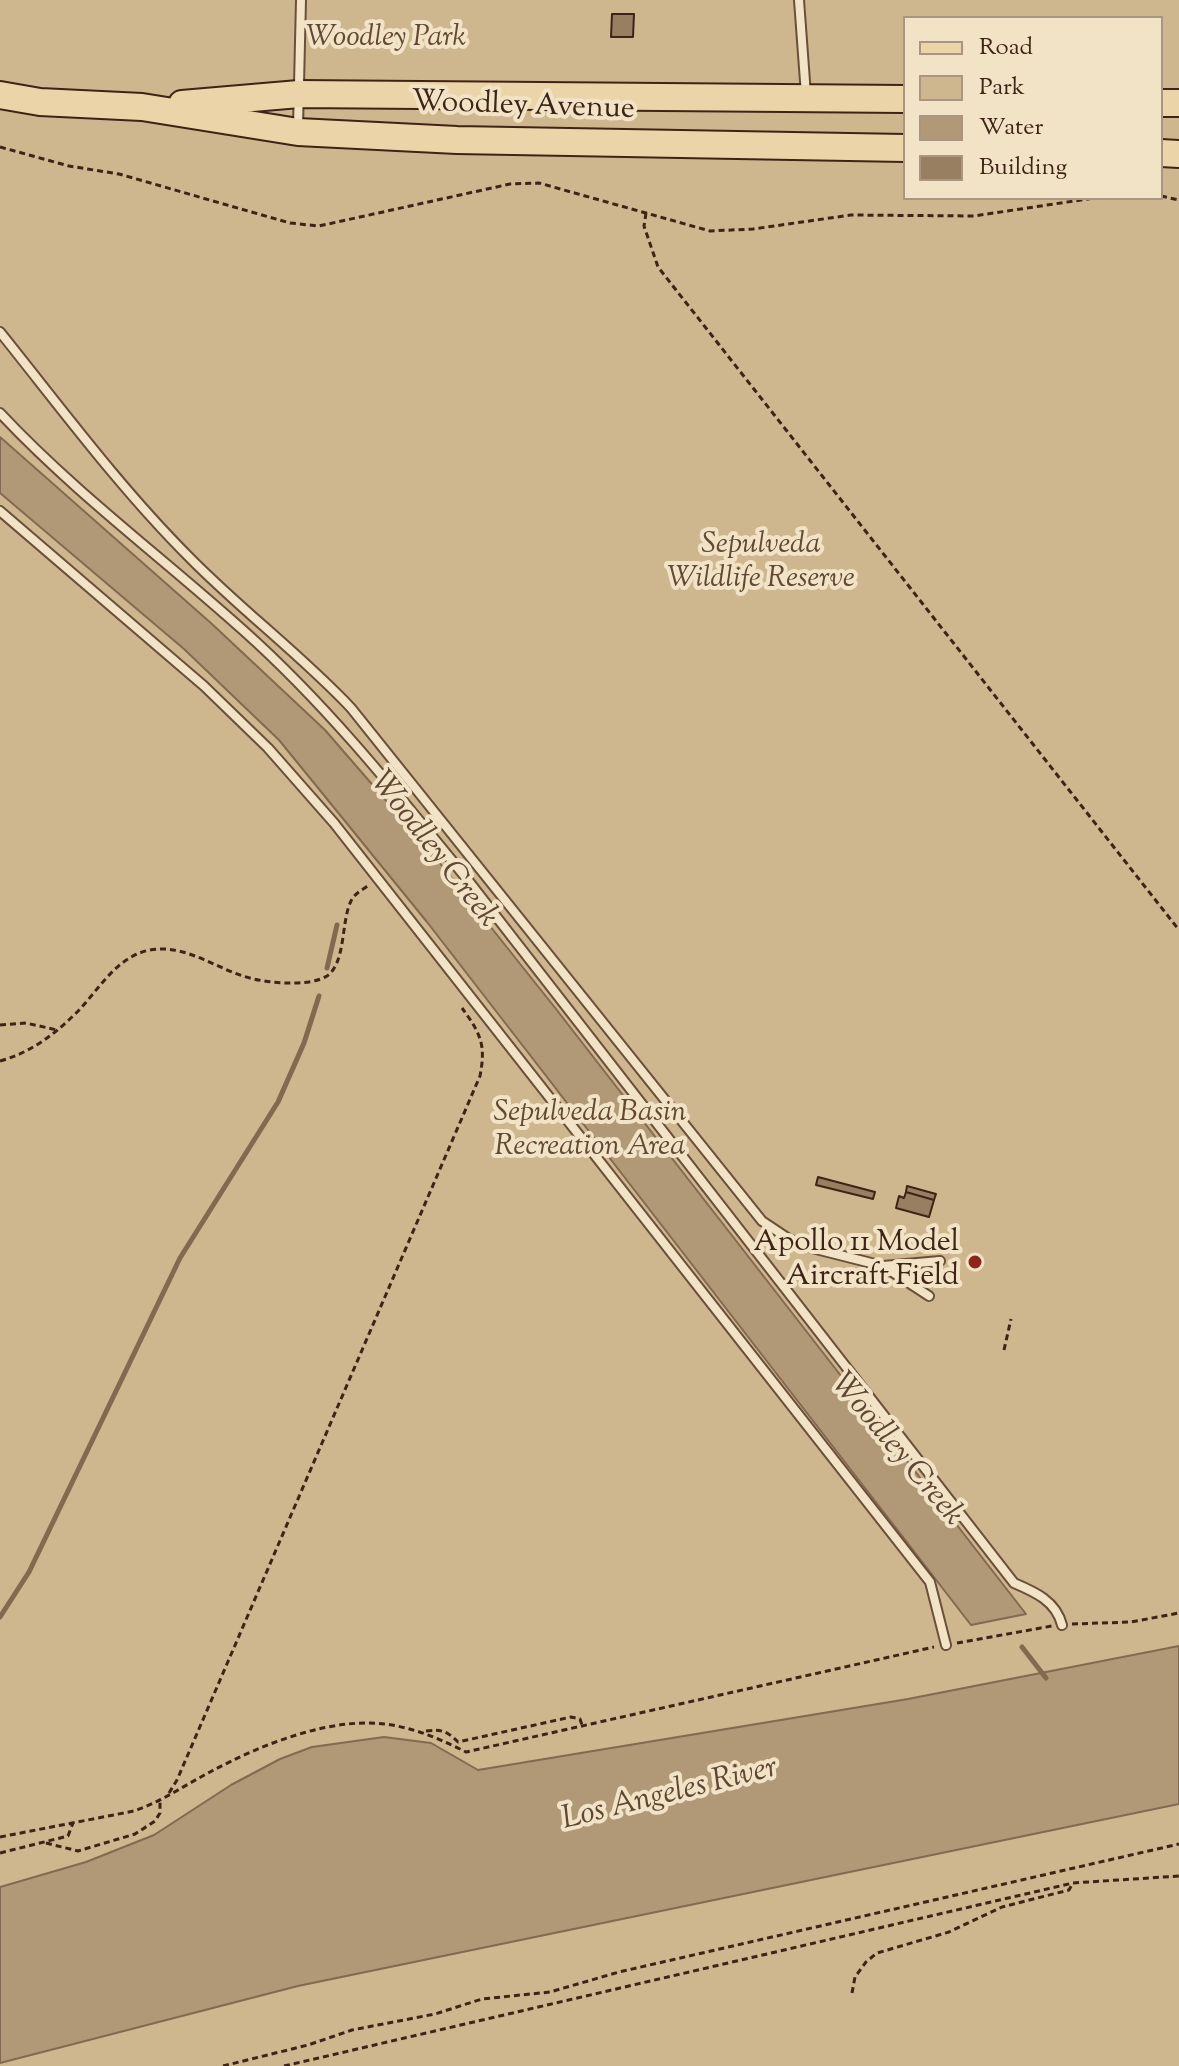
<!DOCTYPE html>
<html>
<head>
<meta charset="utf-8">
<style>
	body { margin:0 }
	#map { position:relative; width:1179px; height:2066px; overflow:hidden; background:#ebd4a8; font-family:"Sorts Mill Goudy",serif }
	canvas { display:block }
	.legend { position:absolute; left:903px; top:16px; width:260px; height:184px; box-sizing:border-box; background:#f2e3c6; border:2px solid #aa9680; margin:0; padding:10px 14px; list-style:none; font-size:24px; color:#3f2316 }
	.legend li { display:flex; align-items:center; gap:16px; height:40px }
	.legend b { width:40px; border:2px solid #aa9680 }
</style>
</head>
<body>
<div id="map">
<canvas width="1179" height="2066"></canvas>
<ul class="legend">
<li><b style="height:10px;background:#ebd4a8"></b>Road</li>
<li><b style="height:22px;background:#ceb68f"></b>Park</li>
<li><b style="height:22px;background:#b19876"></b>Water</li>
<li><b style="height:22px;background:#987f62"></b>Building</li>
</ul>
</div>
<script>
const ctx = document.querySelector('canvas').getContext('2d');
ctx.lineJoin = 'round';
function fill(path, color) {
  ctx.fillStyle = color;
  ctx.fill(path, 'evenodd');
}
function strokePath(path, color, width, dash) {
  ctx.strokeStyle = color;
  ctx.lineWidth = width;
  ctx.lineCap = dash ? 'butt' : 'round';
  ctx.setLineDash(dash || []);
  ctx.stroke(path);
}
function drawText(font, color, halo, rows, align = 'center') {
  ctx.font = font + ' "Sorts Mill Goudy",serif';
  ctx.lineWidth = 8;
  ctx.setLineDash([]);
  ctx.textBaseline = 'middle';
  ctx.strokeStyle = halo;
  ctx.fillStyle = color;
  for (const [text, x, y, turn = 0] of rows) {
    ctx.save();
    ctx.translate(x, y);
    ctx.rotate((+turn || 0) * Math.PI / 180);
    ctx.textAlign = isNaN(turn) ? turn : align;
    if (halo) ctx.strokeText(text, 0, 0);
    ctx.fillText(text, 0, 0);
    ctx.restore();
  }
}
const green = new Path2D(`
	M0,0H1179V2066H0ZM905,18H1161V198H905Z`);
const water = new Path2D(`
	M0,437L212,624L325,730L435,857L556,1009L1026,1614L971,1625L427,922L279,740L184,649L0,493Z
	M1179,1646V1804L298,1986L0,2063V1887L86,1862L154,1835L231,1785L280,1759L312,1747L384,1737L431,1743L478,1770L908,1699Z`);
const stream = new Path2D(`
	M327,968L337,925
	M0,1617L29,1572L180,1258L278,1102L304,1043L319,996
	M1022,1647L1046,1678`);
const building = new Path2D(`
	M612,14H634L633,37H611Z
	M818,1177L875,1192L873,1199L816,1185Z
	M907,1186L936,1194L934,1200L906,1192Z
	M906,1192L934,1200L929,1217L896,1208L899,1196L904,1198Z`);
const path = new Path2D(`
	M0,147L69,166L119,174L290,223L319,226L510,184L539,183L710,231L753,229L851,215L974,216L1094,198
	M1161,196L1179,200
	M646,213L644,226L658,267L1179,930
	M0,1025L26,1023L57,1030
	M0,1061C29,1053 51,1037 72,1017C97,994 114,957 150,950C184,944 212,966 243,976C258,981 275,983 291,983C303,983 317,982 327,976C346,963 341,921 351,901C354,894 362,890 369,885
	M1004,1350L1011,1319
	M1072,1624L1131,1622L1179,1613
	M957,1643L1052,1626
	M426,1731C441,1729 447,1731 458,1742L571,1717L580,1719L582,1725
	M169,1793L177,1780L480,1076C486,1045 481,1034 462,1008
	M0,1837L134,1811C161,1802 185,1785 210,1772C262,1744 338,1713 397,1726C422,1731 444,1741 466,1752L934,1647
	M46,1843L78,1851L135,1834L155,1821L160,1813V1801
	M0,1853L68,1836L73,1823
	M852,1993L855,1977L866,1962L877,1953L949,1932L1002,1907L1069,1890L1073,1883
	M223,2066L308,2045L352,2030L435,2014L482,1999L550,1992L619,1972L1179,1844
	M284,2066L1073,1883L1179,1876`);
const service = new Path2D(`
	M799,0L806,95
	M298,127L301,0
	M0,332C61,408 120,488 189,557C241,610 300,654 351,708L762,1221L789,1239L812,1248L883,1266L929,1296
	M0,413C75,493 163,558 244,631C327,705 397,793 467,879L1014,1583C1035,1592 1056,1601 1062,1625
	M0,511L204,686L268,748L334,823L930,1582L946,1645
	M883,1266L940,1261`);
const primary = new Path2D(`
	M0,95L40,102L142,107L298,132L457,140L905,148
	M1161,103H1179
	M182,104L299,94L905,99
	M1161,153L1179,154`);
const markers = [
	[975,1262,8,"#8f2418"]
];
const parkNames = [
	["Woodley Park",386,40],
	["Sepulveda",761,547],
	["Wildlife Reserve",761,581],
	["Sepulveda Basin",590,1115],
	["Recreation Area",590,1149]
];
const streetNames = [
	["Woodley Avenue",523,108,2]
];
const poiNames = [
	["Apollo 11 Model",959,1245],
	["Aircraft Field",959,1279]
];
const waterNames = [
	["Woodley Creek",432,851,52],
	["Woodley Creek",895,1451,50],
	["Los Angeles River",670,1796,-14]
];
fill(green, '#ceb68f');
fill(water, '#b19876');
strokePath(water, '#836950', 2);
strokePath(stream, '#836950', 5);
fill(building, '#987f62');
strokePath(building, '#3f2316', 2);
strokePath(service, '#6a4f3a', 12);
strokePath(primary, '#3f2316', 30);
strokePath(path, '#3f2316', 3, [6, 4]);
strokePath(service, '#f2e3c6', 8);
strokePath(primary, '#ebd4a8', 26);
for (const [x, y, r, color] of markers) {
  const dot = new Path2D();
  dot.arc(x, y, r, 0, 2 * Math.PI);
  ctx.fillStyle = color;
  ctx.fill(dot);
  strokePath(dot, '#f2e3c6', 3);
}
drawText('italic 30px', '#634834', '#f2e3c6', parkNames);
drawText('30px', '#3f2316', '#f2e3c6', streetNames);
drawText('30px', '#3f2316', '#f2e3c6', poiNames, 'right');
drawText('italic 32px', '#614633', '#f2e3c6', waterNames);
</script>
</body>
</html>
